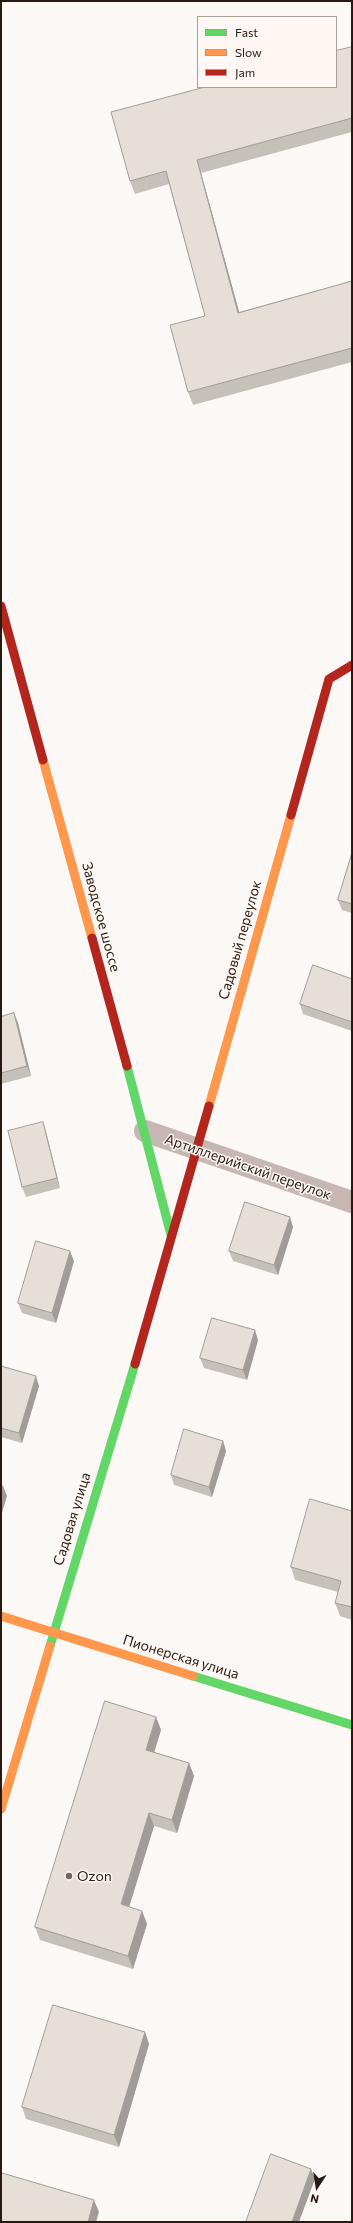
<!DOCTYPE html>
<html>
<head>
<meta charset="utf-8">
<style>
	body { margin:0 }
	#map { position:relative; width:353px; height:2223px; overflow:hidden; background:#fcf8f6; font-family:Commissioner,sans-serif }
	canvas { display:block }
	.frame { position:absolute; inset:0; border:2px solid #271a12; pointer-events:none }
	.legend { position:absolute; left:197px; top:16px; width:140px; height:72px; box-sizing:border-box; background:#fff7f3; border:1px solid #a99f99; margin:0; padding:5px 7px; list-style:none; font-size:12px; color:#271a12 }
	.legend li { display:flex; align-items:center; gap:8px; height:20px }
	.legend b { width:20px; border:1px solid #a99f99 }
	.north { position:absolute; left:297px; top:2167px; width:40px; height:40px; -webkit-text-stroke:3px #fff7f3; paint-order:stroke; rotate:192deg; font-size:11px; font-weight:700; line-height:16px; text-align:center; color:#271a12 }
	.north::after { content:''; display:block; margin:auto; width:14px; height:18px; background:#271a12; clip-path:polygon(50% 0,100% 100%,50% 72%,0 100%) }
</style>
</head>
<body>
<div id="map">
<canvas width="353" height="2223"></canvas>
<div class="frame"></div>
<ul class="legend">
<li><b style="height:5px;background:#63d668"></b>Fast</li>
<li><b style="height:5px;background:#ff974d"></b>Slow</li>
<li><b style="height:5px;background:#b3261e"></b>Jam</li>
</ul>
<div class="north">N</div>
</div>
<script>
const ctx = document.querySelector('canvas').getContext('2d');
ctx.lineJoin = 'round';
function strokePath(path, color, width, dash) {
  ctx.strokeStyle = color;
  ctx.lineWidth = width;
  ctx.lineCap = dash ? 'butt' : 'round';
  ctx.setLineDash(dash || []);
  ctx.stroke(path);
}
function fill(path, color) {
  ctx.fillStyle = color;
  ctx.fill(path, 'evenodd');
}
function drawText(font, color, halo, rows, align = 'center') {
  ctx.font = font + ' Commissioner,sans-serif';
  ctx.lineWidth = 3;
  ctx.setLineDash([]);
  ctx.textBaseline = 'middle';
  ctx.strokeStyle = halo;
  ctx.fillStyle = color;
  for (const [text, x, y, turn = 0] of rows) {
    ctx.save();
    ctx.translate(x, y);
    ctx.rotate((+turn || 0) * Math.PI / 180);
    ctx.textAlign = isNaN(turn) ? turn : align;
    if (halo) ctx.strokeText(text, 0, 0);
    ctx.fillText(text, 0, 0);
    ctx.restore();
  }
}
const street = new Path2D(`
	M145,1131L352,1202`);
const fast = new Path2D(`
	M127,1066L171,1235
	M50,1646L135,1364
	M193,1676L352,1725`);
const slow = new Path2D(`
	M43,760L92,938
	M209,1106L291,815
	M1,1616L193,1676
	M1,1809L50,1646`);
const jam = new Path2D(`
	M1,606L43,760
	M291,815L329,679L352,665
	M92,938L127,1066
	M135,1364L209,1106`);
const wall = new Path2D(`
	M352,47V132L201,173L239,312L352,281V362L193,405L188,392L205,316L169,184L135,194L130,181Z
	M352,853V913L342,910L338,900Z
	M352,979V1031L303,1014L300,1004Z
	M14,1013L18,1023L31,1076L1,1084V1017Z
	M43,1122L46,1132L60,1188L26,1197L22,1187Z
	M293,1227L278,1275L233,1261L229,1251Z
	M74,1261L56,1323L22,1313L18,1303Z
	M258,1340L247,1380L204,1368L200,1358Z
	M1,1366L39,1386L22,1443L1,1437Z
	M223,1441L226,1451L212,1497L174,1485L171,1475Z
	M352,1511V1620L340,1616L335,1603L338,1592L295,1580L291,1567Z
	M156,1717L161,1730L154,1752L189,1763L194,1776L177,1833L154,1826L129,1907L142,1911L147,1924L133,1969L40,1940L35,1927Z
	M145,2032L149,2044L119,2147L26,2119L22,2107Z`);
const shadedWall = new Path2D(`
	M197,160L201,173L243,326L238,313Z
	M14,1013L18,1023L31,1076L27,1066Z
	M43,1122L46,1132L60,1188L57,1178Z
	M290,1217L293,1227L278,1275L274,1265Z
	M70,1251L74,1261L56,1323L52,1313Z
	M255,1330L258,1340L247,1380L243,1370Z
	M36,1376L39,1386L22,1443L19,1433Z
	M223,1441L226,1451L212,1497L209,1487Z
	M3,1486L7,1496L1,1516V1493Z
	M156,1717L161,1730L151,1763L146,1750Z
	M189,1763L194,1776L177,1833L172,1820Z
	M149,1813L154,1826L126,1917L121,1904Z
	M142,1911L147,1924L133,1969L128,1956Z
	M145,2032L149,2044L119,2147L114,2135Z
	M311,2169L315,2179L299,2222H292Z
	M94,2200L99,2212L96,2222H88Z`);
const building = new Path2D(`
	M352,47V118L197,160L238,313L352,281V348L188,392L170,325L205,316L166,171L130,181L111,112L205,87H336V51Z
	M352,853V904L338,900Z
	M313,965L352,979V1022L300,1004Z
	M14,1013L27,1066L1,1073V1017Z
	M43,1122L57,1178L22,1187L8,1131Z
	M245,1202L290,1217L274,1265L229,1251Z
	M36,1241L70,1251L52,1313L18,1303Z
	M212,1318L255,1330L243,1370L200,1358Z
	M1,1366L36,1376L19,1433L1,1428Z
	M184,1429L223,1441L209,1487L171,1475Z
	M1,1486H3L1,1493Z
	M310,1499L352,1511V1607L335,1603L341,1581L291,1567Z
	M105,1701L156,1717L146,1750L189,1763L172,1820L149,1813L121,1904L142,1911L128,1956L35,1927Z
	M53,2005L145,2032L114,2135L22,2107Z
	M271,2154L311,2169L292,2222H246Z
	M2,2173L94,2200L88,2222H1V2177Z`);
const markers = [
	[69,1876,4,"#726862"]
];
const streetNames = [
	["Заводское шоссе",101,917,75],
	["Садовый переулок",240,940,-74],
	["Артиллерийский переулок",248,1167,19],
	["Садовая улица",72,1519,-73],
	["Пионерская улица",181,1657,17]
];
const poiNames = [
	["Ozon",77,1876]
];
strokePath(street, '#c6b6b4', 22);
strokePath(fast, '#63d668', 9);
strokePath(slow, '#ff974d', 9);
strokePath(jam, '#b3261e', 9);
fill(wall, '#c6c0ba');
fill(shadedWall, '#a19c97');
fill(building, '#e6dfd8');
strokePath(building, '#a19c97', 1);
for (const [x, y, r, color] of markers) {
  const dot = new Path2D();
  dot.arc(x, y, r, 0, 2 * Math.PI);
  ctx.fillStyle = color;
  ctx.fill(dot);
  strokePath(dot, '#fff7f3', 1.5);
}
drawText('14px', '#271a12', '#fff7f3', streetNames);
drawText('14px', '#271a12', '#fff7f3', poiNames, 'left');
</script>
</body>
</html>
